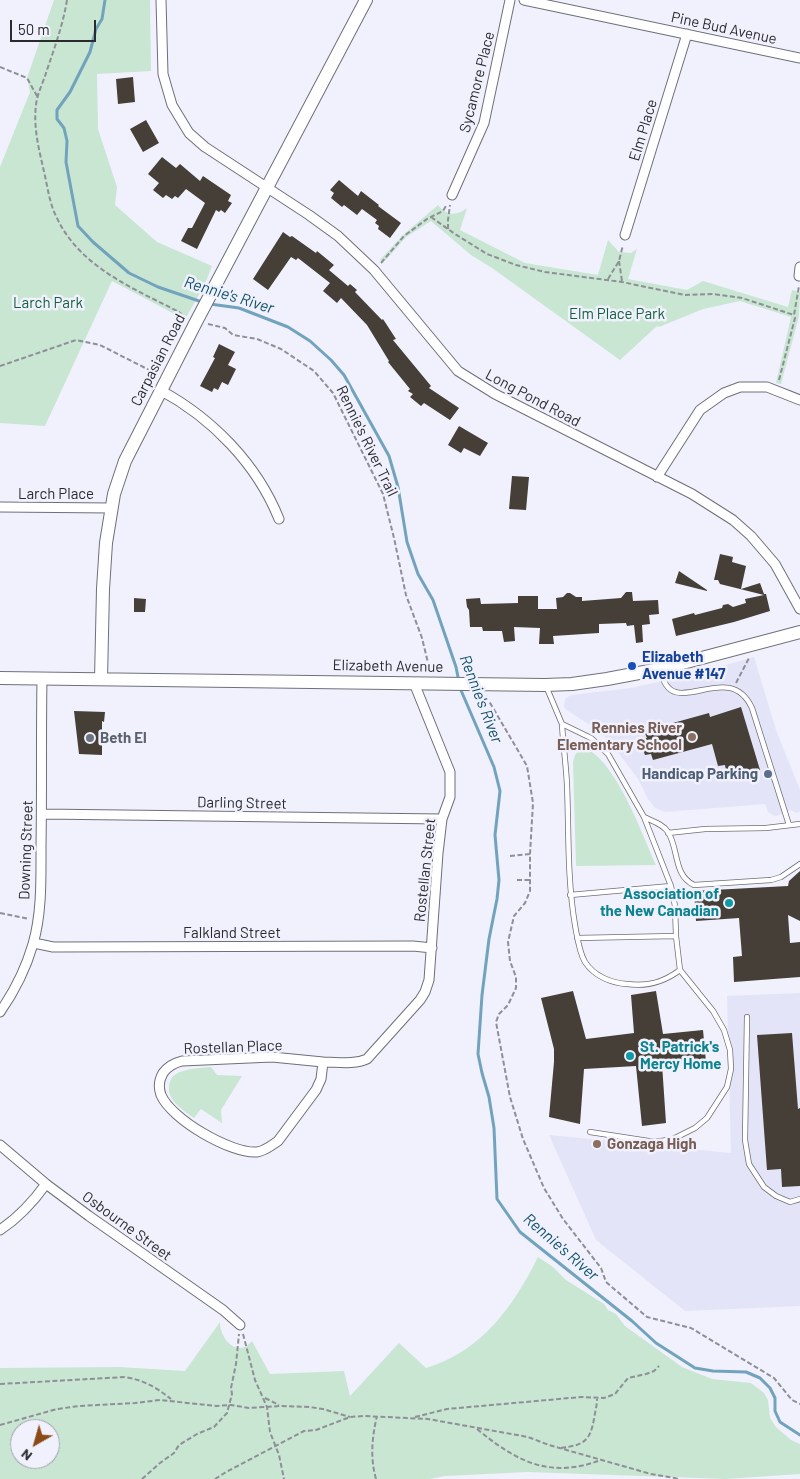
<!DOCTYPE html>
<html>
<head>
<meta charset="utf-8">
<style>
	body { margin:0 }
	#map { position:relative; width:800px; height:1479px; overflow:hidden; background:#f0f1fd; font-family:Barlow,sans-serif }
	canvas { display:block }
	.north { position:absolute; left:10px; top:1419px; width:50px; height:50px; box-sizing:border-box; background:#f0f1fd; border:1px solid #a1a2ab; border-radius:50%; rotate:218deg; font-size:14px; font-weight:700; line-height:20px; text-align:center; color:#2b2b2f }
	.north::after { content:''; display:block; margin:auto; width:18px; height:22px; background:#8b4915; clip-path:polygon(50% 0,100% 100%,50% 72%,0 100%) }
	.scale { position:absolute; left:10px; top:20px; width:86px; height:22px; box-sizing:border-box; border:2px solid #2b2b2f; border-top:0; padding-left:6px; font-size:15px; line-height:18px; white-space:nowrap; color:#2b2b2f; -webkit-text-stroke:4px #f0f1fd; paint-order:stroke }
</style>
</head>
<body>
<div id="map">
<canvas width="800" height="1479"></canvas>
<div class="north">N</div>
<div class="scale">50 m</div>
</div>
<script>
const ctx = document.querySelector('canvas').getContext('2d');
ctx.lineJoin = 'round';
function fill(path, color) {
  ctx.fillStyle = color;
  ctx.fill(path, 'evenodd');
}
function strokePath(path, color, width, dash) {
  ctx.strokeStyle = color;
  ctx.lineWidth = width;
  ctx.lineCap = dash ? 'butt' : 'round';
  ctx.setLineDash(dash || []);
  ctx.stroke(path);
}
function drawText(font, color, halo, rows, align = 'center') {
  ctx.font = font + ' Barlow,sans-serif';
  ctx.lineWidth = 5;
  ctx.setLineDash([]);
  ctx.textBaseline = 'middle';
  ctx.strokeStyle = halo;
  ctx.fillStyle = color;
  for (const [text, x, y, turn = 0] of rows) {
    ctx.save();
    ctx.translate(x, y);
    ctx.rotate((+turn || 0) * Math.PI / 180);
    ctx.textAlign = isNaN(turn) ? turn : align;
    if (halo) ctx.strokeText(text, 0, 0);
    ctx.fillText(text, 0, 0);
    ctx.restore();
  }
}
const built = new Path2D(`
	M754,657L776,730L800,790V811L797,813L790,810L776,816L773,815L768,812L765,804L665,812L655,808L648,799L638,779L611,743L599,731L565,709L564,706L565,699L571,695L631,688L698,673Z
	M800,993V1306L685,1311L596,1240L549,1135L731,1153L727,996Z`);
const green = new Path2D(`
	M54,0H150L151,71L97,74L98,129L117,187L115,205L157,242L212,266L205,284L183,323L182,318L112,281L45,426L0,423V167L30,92L27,78Z
	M438,205C446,216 457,216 467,208L460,230L525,263L598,275L608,240L619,252L631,253L637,249L628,279L687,290L703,281L788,307L792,290L800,292L799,316L781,384L776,383L791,317L740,301L703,309L659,327L657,326L620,360L492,268L471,255L431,221L406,237L383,263L380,260L402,236Z
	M585,748C616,761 642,834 656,865L576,866L573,762L575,755L579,750Z
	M211,1067L217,1075L242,1076L221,1110L222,1123L201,1109L194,1118C183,1110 164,1099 170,1082C171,1077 175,1074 180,1072C190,1068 201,1068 211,1067Z
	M538,1257L553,1267L566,1280L604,1304L608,1310L616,1314L625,1326L682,1367L712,1379L751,1383L764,1393L768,1400L770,1418L776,1427L791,1440L800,1444V1474L726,1479L528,1472L445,1476L430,1479H0V1368L119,1367L185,1371L220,1322C220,1340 238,1358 252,1341L270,1374L344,1371L350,1396L399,1343L426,1368C482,1351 513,1307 538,1257ZM20,1429H50V1459H20Z`);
const stream = new Path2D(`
	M105,0L102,19L96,29L90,52L70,92L57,110V119L64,128L67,141L66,162L78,226L93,242L129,273L158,287L202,302
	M210,304L239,308L288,327L310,341L331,360L344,375L389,456L398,487L407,542L418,574L433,600L456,667L459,682
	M460,688L494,767L500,791L495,835L499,880L497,899L489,939L482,995L478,1054L482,1073L489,1097L494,1128L497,1199L520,1232L632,1321L656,1343L695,1368L713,1371L746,1372L760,1378L770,1388L775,1398V1411L780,1422L800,1435`);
const building = new Path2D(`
	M133,77L135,102L118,104L116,79Z
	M146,120L159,143L143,152L130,129Z
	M162,157L176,168L180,164L200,181L203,176L231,195L228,201L232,203L225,213L221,210L219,212L216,210L197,249L181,241L188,228H192L205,203L186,189L178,198L175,196L172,199L166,195L163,198L153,190L159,183L148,174Z
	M339,180L358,196L361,191L379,205L378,206L401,223L390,238L378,229L379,226L375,223L377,220L362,209L357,215L344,205L342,207L331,198L334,193L330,190Z
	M283,232L290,237L292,236L316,253L317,251L334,265L329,270L348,286L350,284L357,290L355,292L382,320L383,319L396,339L393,340L431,386L429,388L459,408L450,420L424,403L421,406L410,397L413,394L408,391L410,389L388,362L389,361L367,325L341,298L337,303L323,291L330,283L298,258L296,260L291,257L268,290L253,279Z
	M219,344L235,352L228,365L236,369L228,385L222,382L218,390L214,388L212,392L200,386L215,358L213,357Z
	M459,426L488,443L480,456L464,448L461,453L448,445Z
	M512,476L529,477L526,510L509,509Z
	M720,554L733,557L732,562L746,566L741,589L760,583L764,594H766L770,611L734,622L676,636L672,619L694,613L695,615L722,608L723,605L728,604L733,607L746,603L745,599L764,595L720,584L718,580H714Z
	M679,571L707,590V591L675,583Z
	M626,592H632L633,601L658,600L659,614L649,615L650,624L642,625L643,642L636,643L634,625L627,626L626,623L599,624V633L553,636L554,644H539L540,628L514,627L515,641L504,642L502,631H483L482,627H470L469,610L467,607L466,599L480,598L481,604L518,603V596H538V609H557L556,598L563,597L567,593H570L576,597H582V601L621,598Z
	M134,598L146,599L145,612H134Z
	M741,707L760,770L728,780L725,765L718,766L712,744L653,760L651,754L645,755L640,740L647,738L644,731L709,713L710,717Z
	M74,711L105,712L104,722L102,721V755L79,754Z
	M800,871V921L788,915L790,943L800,942V977L734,982L733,957L742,956L739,918L696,921L694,891L788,886L789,881Z
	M573,991L586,1039L634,1033L631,995L656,991L663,1034L703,1030L706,1062L662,1064L666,1123L642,1126L636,1066L584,1069L580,1124L549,1117L554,1062V1049L541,998Z
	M792,1033L798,1109L800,1108V1186L782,1187L781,1169L767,1170L757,1035Z`);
const path = new Path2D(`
	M67,0C63,25 54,49 46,73C43,83 37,94 36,105C33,130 40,153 45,176C48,190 50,204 56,216C79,267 133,288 179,312L184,317
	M0,67L27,78L37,96
	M431,217L455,234L487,254L516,265L545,272L622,282L685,295L713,294L742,298L794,315L799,286
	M448,229V220L450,205
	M619,261L622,281
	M381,263L404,236L427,219L443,211L447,204
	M608,279L619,261L623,245
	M208,324L225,328L233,335L257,339L281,349L314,371L333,393L383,494L394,538L406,595L422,638L430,671
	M0,366L76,340L100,345L157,374
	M779,380L795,318L794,315
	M736,683L749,658
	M486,696L527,766L533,803L530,854V891L525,903L514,916L508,942L510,961L516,977V988L508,1005L499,1014L496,1022L510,1097L523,1139L544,1188L563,1219L601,1268L606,1282L647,1317L691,1328L774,1378L792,1400L800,1404
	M510,856L530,854
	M517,880H530
	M0,913L29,919
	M243,1334L255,1380L267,1407L270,1432L279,1455L284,1479
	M0,1384L125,1377C144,1380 157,1388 171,1399
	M265,1398L279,1405
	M415,1417L447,1409L581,1397L604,1398L615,1394L628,1378L646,1374L654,1371L659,1366
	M0,1425L57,1409L79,1406L135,1403L160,1400L216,1406L231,1405L249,1408L281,1406L309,1407L323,1409L350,1417
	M477,1429C517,1462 550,1479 601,1460
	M561,1448C583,1445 590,1442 594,1419C595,1412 597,1406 597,1399
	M142,1479L160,1463L174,1453L179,1445L197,1434L214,1427L227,1413L232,1394L231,1388L236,1364L239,1334
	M215,1479L226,1472L304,1431L316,1430L350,1417L364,1416L428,1419L528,1437L549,1445L651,1474L680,1479
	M376,1479C370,1458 372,1437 377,1416`);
const lane = new Path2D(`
	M661,671C671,725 728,656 752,708L789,825
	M546,686L562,724
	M644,817C652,821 663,824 668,832C679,849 673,875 694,885L771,880L781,877L800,864
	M668,833L705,829L766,828L800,824
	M570,895L671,886
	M577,938L676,936
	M747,1017L745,1140L749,1164L764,1187L776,1196L790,1202L800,1199
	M590,1132L655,1142L673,1139L695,1128L707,1118L727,1087L731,1069L730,1050L724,1030L713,1011L680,970L676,936L675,906L671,886L644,817L608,754L591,738L562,724C563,744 566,764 567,785C569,833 567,877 575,925C577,936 579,952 585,962C594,976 611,983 627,984C648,987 664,982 680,970`);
const street = new Path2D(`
	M161,0L163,74L172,105L189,133L205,147L309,215L338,236L374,270L458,371L495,394L692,494L733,520L751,536L775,564L800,609
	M524,0L800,58
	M452,195L484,123L510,0
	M625,235L687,34
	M799,276L800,267
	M160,390C212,418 257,464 279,519
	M657,477L700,410L724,393L740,387H767L800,400
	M0,507L111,508
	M42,814L442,819
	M34,943L53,947L413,946L432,948
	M0,1012C14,992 26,968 33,944C42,913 41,878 41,846C42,790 41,735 42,679
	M323,1062L272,1057L182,1061C174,1063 168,1066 163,1073C159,1080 158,1087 161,1095C171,1119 231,1154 257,1152C265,1151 272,1145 278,1141L316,1090L321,1079L323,1062C338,1062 354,1065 367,1059L420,1000L425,992L429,980L438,853L442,819L450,797V772L414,683
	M0,1145L46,1184L89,1216L223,1310L240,1325
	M0,1230C18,1218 33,1202 46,1184`);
const secondary = new Path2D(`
	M0,678L545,685L572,684L607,679L660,669L800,632
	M101,679L103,589L106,543L114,494L125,461L196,322L366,0`);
const markers = [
	[632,666,5,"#1a4fb4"],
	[692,737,5,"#8d6e63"],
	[90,738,5,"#6b7280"],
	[768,774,5,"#5c6f8a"],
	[729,903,5,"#0f9aa8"],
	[630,1056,5,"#0f9aa8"],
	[597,1144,5,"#8d6e63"]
];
const streetNames = [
	["Pine Bud Avenue",724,28,12],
	["Sycamore Place",477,82,-76],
	["Elm Place",643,130,-73],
	["Carpasian Road",158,360,-63],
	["Long Pond Road",533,398,28],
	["Rennie's River Trail",367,441,64],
	["Larch Place",56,494],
	["Elizabeth Avenue",388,666,1],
	["Darling Street",242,803,1],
	["Downing Street",26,850,-88],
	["Rostellan Street",425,870,-84],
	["Falkland Street",232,933],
	["Rostellan Place",233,1047,-2],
	["Osbourne Street",127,1226,36]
];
const parkNames = [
	["Larch Park",48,303],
	["Elm Place Park",617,314]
];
const transitNames = [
	["Elizabeth",642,657],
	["Avenue #147",642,674]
];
const educationNames = [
	["Rennies River",682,728],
	["Elementary School",682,745],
	["Gonzaga High",607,1144,"left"]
];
const worshipNames = [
	["Beth El",100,738]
];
const serviceNames = [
	["Handicap Parking",758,774]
];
const cultureNames = [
	["Association of",719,894],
	["the New Canadian",719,911],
	["St. Patrick's",640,1047,"left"],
	["Mercy Home",640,1064,"left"]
];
const waterNames = [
	["Rennie's River",229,295,17],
	["Rennie's River",481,699,69],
	["Rennie's River",561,1247,41]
];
fill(built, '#e3e4f7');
fill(green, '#c8e6d2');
strokePath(stream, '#72a3bd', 3);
fill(building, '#453f37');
strokePath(lane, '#6f6f79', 6);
strokePath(street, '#6f6f79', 11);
strokePath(secondary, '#6f6f79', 14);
strokePath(path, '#8e8f97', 2, [5, 2.5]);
strokePath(lane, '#fff', 4.5);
strokePath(street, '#fff', 9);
strokePath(secondary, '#fff', 12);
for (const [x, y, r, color] of markers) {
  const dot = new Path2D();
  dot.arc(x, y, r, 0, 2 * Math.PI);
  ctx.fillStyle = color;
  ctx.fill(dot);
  strokePath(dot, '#f0f1fd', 2);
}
drawText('15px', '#2b2b2f', '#f0f1fd', streetNames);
drawText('15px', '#14613c', '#f0f1fd', parkNames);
drawText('bold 15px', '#164399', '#f0f1fd', transitNames, 'left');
drawText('bold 15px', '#785e54', '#f0f1fd', educationNames, 'right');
drawText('bold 15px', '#5b616d', '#f0f1fd', worshipNames, 'left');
drawText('bold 15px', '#4e5e75', '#f0f1fd', serviceNames, 'right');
drawText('bold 15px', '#0d838f', '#f0f1fd', cultureNames, 'right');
drawText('italic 16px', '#11516c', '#f0f1fd', waterNames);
</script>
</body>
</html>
